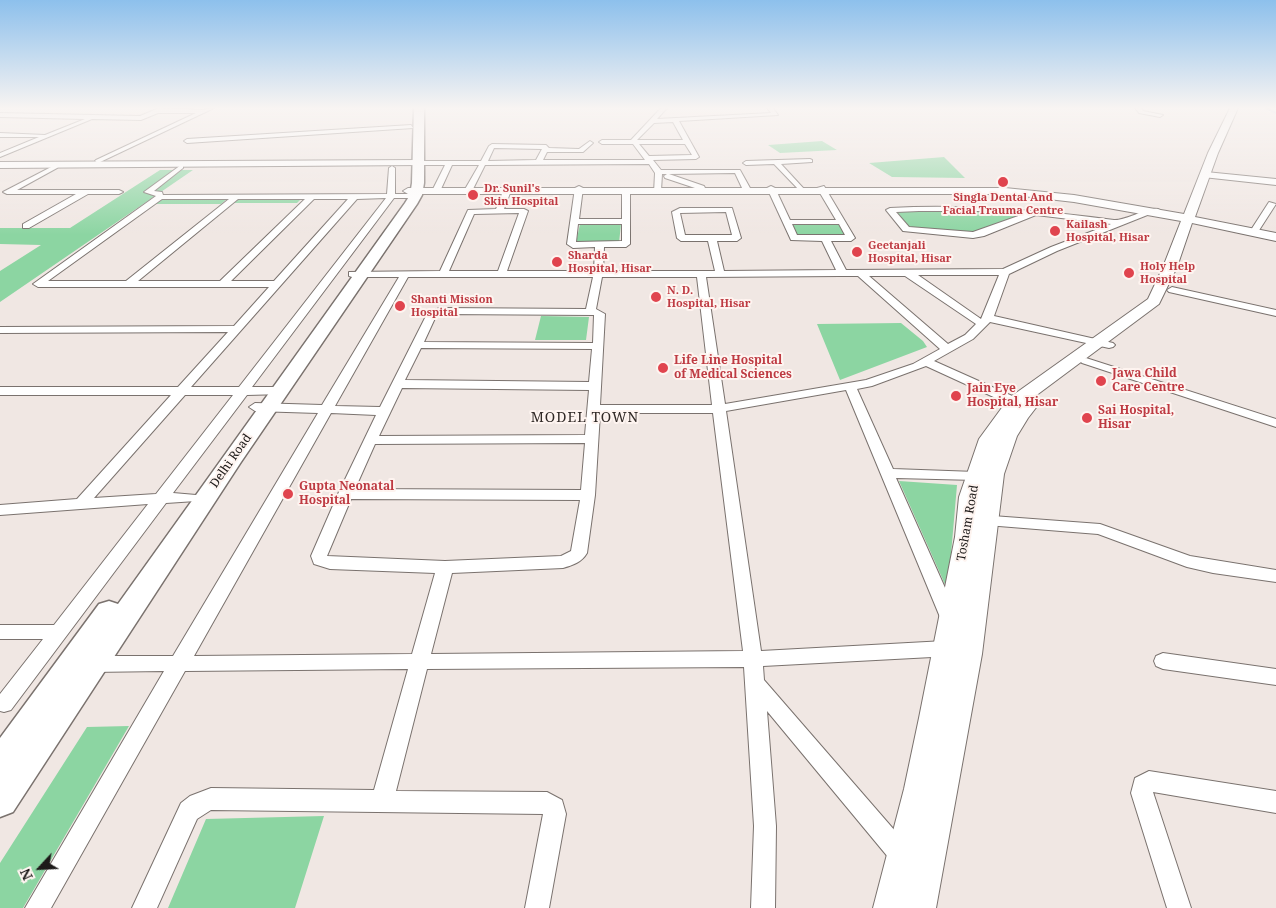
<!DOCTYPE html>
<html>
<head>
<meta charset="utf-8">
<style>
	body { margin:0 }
	#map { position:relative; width:1276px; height:908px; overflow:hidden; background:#f0e7e3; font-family:"Noto Serif",serif }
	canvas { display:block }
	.north { position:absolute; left:15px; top:843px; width:50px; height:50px; -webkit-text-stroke:4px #fef4f0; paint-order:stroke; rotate:245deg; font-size:14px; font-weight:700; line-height:20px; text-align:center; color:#1d1a19 }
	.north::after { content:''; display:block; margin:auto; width:18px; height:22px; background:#1d1a19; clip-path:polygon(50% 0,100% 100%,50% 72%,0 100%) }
</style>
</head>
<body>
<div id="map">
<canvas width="1276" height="908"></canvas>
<div class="north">N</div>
</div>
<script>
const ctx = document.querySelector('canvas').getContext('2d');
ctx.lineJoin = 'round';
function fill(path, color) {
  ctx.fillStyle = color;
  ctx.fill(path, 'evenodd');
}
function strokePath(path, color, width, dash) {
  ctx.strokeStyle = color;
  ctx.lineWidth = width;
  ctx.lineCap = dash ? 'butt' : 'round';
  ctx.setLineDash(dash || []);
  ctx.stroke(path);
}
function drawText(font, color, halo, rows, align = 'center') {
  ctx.font = font + ' "Noto Serif",serif';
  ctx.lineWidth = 4;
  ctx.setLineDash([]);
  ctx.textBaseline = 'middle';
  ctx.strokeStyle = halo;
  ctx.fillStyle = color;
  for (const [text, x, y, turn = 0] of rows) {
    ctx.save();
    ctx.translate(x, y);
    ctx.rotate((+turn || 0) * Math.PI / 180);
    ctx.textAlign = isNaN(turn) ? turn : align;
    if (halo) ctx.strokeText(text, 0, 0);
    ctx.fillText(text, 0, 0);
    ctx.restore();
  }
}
const green = new Path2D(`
	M822,141L837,150L780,153L768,145Z
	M944,157L965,178L892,177L869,163Z
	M160,170H193L0,302V271L41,245L0,244V228H70Z
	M237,198H302L297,203H232Z
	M162,199H227L221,204H155Z
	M894,212H1010L1019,217L972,234L908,228Z
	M580,224H621L619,243H576Z
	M792,224H840L847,237L798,236Z
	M541,316L589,317L586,340H535Z
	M901,323L923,341L927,347L840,380L817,324Z
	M899,481L957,485L948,589H947Z
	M129,726L23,908H0V863L87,727Z
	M324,816L295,908H168L206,819Z`);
const stream = new Path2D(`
	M1266,108L1276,113`);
const minor = new Path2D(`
	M159,108L202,110L214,108L98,163L95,161L96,160L196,113H158L141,120L92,119L0,157V153L39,137H0V133L45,135L85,119L0,117V113L140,116Z
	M661,108H667L657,119L771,113L767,108H773L778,115L679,121L699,157L696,159L653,160L661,170H740L750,188L749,190H743L735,173L669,174L704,186L705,188L701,190L665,178L664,176L667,174H662L661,191L654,193L655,173L649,164L485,165L472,191L468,193L464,191L479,165H452L441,189L437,191L433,189L445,165H418L415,163L418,161H481L489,146L492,144L546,145L549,148L579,149L590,141L593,143L583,152H547L543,160H645L633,144H602L599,142L602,140H631ZM673,122L683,140H637L654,123ZM639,144H685L692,155L649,156ZM494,148L542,149L536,160L488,161Z
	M1135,108H1141L1143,111L1163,115L1160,117L1139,113Z
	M411,125L413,128L187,143L184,141L187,139Z
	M810,159L812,160V162L781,164L805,190L801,192L774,164L746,165L743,163L746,161Z
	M55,165L58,167L57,168L17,190H119L123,192L119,194H88L29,228H23V224L76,194H7L3,192Z
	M181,165L183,166V168L154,191L162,192L163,195L387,194L389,168L392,166L395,168V194H415L419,196L415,198H394L252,387H280L284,388L286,391L284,394L247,395L173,493L196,495L198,498L196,501L166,503L11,710L4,712L0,711V694L43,639H0V625H54L148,504L0,515V505L77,499L171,395H0V387H178L228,332L0,333V327L234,326L269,287H38L33,284L156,196L144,192ZM386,198L239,387H191L357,199ZM162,199H229L126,281H48ZM238,199H305L220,281H138ZM314,199H348L274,281H231ZM185,395H233L156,494L94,498Z
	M505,186L512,188L504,209H524L528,211L507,271H594L595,247L573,248L567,244L575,188L579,186L583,188L579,219H622V191L626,189L630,191V244L626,247H604L603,271H715L708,241H681L677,238L672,212L680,208H732L741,238L737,241H717L724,271L836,270L822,241L791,240L767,188L771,186L775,188L790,220H836L817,188L824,186L855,238L851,241H831L846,270L1003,269L1051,247L1111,224L1036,215L984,236L973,238L903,231L886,210L890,208C965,204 1039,210 1114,220C1127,221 1152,204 1160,210L1057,251L1009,274L994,316L1113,343L1115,345L1113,347L1109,348L990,322L973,339L934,361L1019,399L1021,402L1019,405H1011L926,366L872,386L857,389L893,469L976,472L981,473L983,476L981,479L976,480L896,478L958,617L955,622L949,624L943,622L940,617L846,390L726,411L761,651L945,641L957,644L960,649L957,654L951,656L763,666L764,680L909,847L913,855L909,863L901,867L893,863L767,711L776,826L775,908H751L754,826L744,667L427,669L396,791L547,792L562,800L566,814L549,908H525L543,814L211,810L197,819L157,908H132L181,803L190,796L211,788L374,790L408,669L185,671L51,908H25L164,671L91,672L84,669L82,664L84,659L91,656H173L318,413L255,411L249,407L255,403L322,405L399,277H352L349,276V272L440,271L468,210L496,209ZM919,211H977L1024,214L973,232L909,227L896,212ZM726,212L732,235H685L680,213ZM519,213L498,271H449L474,214ZM578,224H622V241L576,242ZM792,224H839L845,235H797ZM918,275H999L981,319ZM840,276H858L940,349L913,364L866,380L725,404L706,277ZM869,276H905L976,324L965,335L948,344ZM408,277H593L586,309L440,308L428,312L380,407L335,406ZM602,277H697L712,405H600L605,314L596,309ZM441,314L594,315L593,343L424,342L436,316ZM421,348L592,349L589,382L405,380ZM402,388L589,390L585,435L379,436ZM331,413L376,415L338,494L311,556L314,564L330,569L435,573L412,654L194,656ZM600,413H713L743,651L431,654L452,573L563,568C573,565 582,562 587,553L595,495ZM585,443L581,490L355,489L375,444ZM351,499L580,500L571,551L561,556L445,561L327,556Z
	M1269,202L1276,204L1256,235H1250L1249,233Z
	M1172,287L1276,310V316L1169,292L1167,290Z
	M1086,358L1276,419V427L1082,363L1080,361Z
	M979,515L1100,524L1190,556L1276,570V582L1213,573L1187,567L1098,534L974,524L971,520L974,516Z
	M1163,653L1276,669V685L1163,669L1156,666L1154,661L1156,656Z
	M1149,771L1276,791V813L1153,792L1191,908H1167L1131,793L1135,778Z`);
const tertiary = new Path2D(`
	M1206,172L1276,179V185L1203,177L1201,175Z`);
const secondary = new Path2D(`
	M1230,108H1238L1218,153L1195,217L1276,233V241L1192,223L1177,267L1159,304L1030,400L1035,401L1038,405L1028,418L1017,436L1004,474L982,654L936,908H873L904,789L919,718L955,537L959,497L979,439L1009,398L1148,299L1163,267L1181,221L1074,202L1005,194H408L403,191L408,188H1005L1074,195L1184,214L1208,153Z
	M418,160L422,161V165L0,168V162Z`);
const primary = new Path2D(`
	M414,108H424V183L422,195L417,204L241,462L13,812L0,817V738L99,604L109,601L118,604L405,203L410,195L412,183Z`);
const markers = [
	[1003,182,6,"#e0444e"],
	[473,195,6,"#e0444e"],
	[1055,231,6,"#e0444e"],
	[857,252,6,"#e0444e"],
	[557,262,6,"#e0444e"],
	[1129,273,6,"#e0444e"],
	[656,297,6,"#e0444e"],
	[400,306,6,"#e0444e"],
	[663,368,6,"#e0444e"],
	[1101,381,6,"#e0444e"],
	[956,396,6,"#e0444e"],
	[1087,418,6,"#e0444e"],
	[288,494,6,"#e0444e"]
];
const farHealthnames = [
	["Dr. Sunil's",484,189],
	["Skin Hospital",484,202],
	["Singla Dental And",1003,198,"center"],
	["Facial Trauma Centre",1003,211,"center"],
	["Kailash",1066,225],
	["Hospital, Hisar",1066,238],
	["Geetanjali",868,246],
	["Hospital, Hisar",868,259],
	["Sharda",568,256],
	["Hospital, Hisar",568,269],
	["Holy Help",1140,267],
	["Hospital",1140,280],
	["N. D.",667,291],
	["Hospital, Hisar",667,304],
	["Shanti Mission",411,300],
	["Hospital",411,313]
];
const healthNames = [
	["Life Line Hospital",674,361],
	["of Medical Sciences",674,375],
	["Jawa Child",1112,374],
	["Care Centre",1112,388],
	["Jain Eye",967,389],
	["Hospital, Hisar",967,403],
	["Sai Hospital,",1098,411],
	["Hisar",1098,425],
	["Gupta Neonatal",299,487],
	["Hospital",299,501]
];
const streetNames = [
	["Delhi Road",231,461,-55],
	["Tosham Road",968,523,-80]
];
const neighbourhoodNames = [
	["MODEL TOWN",585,418]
];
fill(green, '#8cd5a2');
strokePath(stream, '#a5d1f3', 2);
strokePath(minor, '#7a726e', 2);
strokePath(tertiary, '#7a726e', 2);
strokePath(secondary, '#7a726e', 2);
strokePath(primary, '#7a726e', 3);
fill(minor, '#fff');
fill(tertiary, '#fff');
fill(secondary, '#fff');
fill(primary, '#fff');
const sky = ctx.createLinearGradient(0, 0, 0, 235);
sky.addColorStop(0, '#8dc0ec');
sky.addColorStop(0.46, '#f8f4f2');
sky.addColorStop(1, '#f8f4f200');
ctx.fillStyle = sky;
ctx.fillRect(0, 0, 1276, 235);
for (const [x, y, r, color] of markers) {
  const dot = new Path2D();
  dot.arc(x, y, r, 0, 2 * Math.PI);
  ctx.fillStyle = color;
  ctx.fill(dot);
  strokePath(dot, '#fef4f0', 2);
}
drawText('bold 11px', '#be3a42', '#fef4f0', farHealthnames, 'left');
drawText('bold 12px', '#be3a42', '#fef4f0', healthNames, 'left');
drawText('12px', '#1d1a19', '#fef4f0', streetNames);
ctx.letterSpacing = '1px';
drawText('14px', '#302926', '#fef4f0', neighbourhoodNames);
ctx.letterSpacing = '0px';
</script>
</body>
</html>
